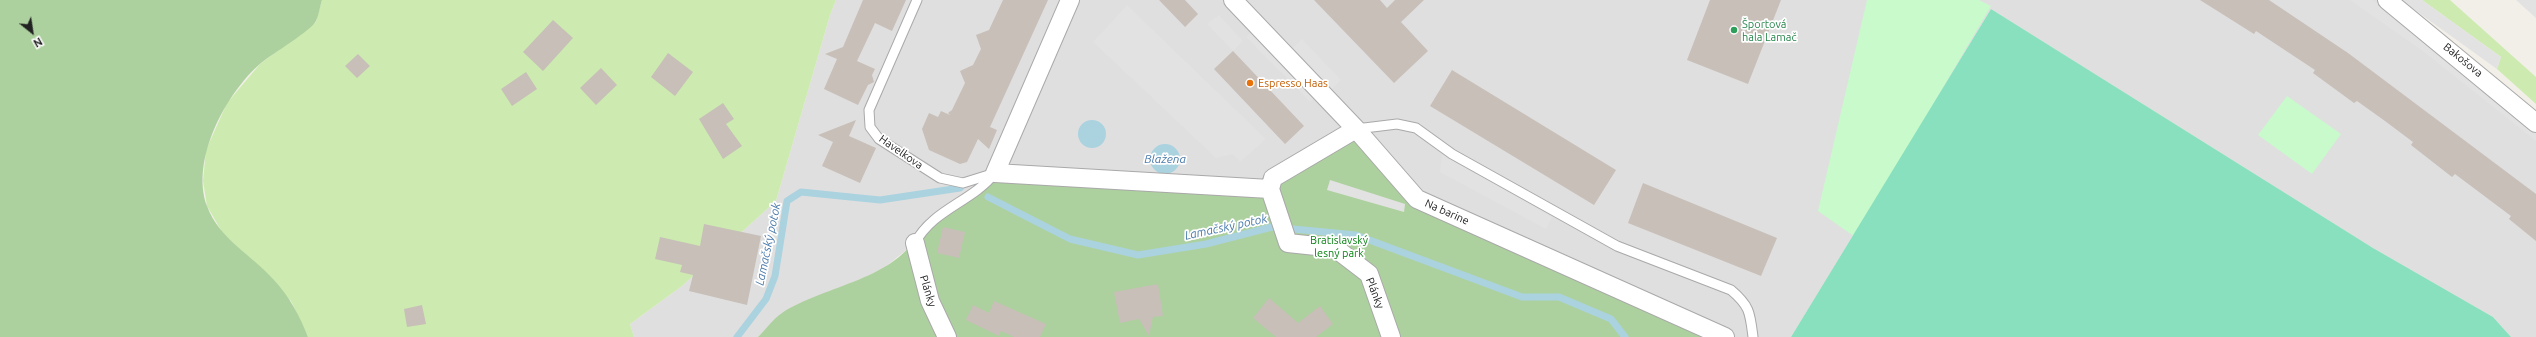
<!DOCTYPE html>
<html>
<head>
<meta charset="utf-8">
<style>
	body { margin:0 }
	#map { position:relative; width:2536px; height:337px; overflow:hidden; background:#f2efe9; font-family:Ubuntu,sans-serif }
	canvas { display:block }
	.north { position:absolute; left:12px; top:12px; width:40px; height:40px; -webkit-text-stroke:3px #fff; paint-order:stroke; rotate:150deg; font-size:11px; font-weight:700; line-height:16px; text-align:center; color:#222 }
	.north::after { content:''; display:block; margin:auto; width:14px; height:18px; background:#222; clip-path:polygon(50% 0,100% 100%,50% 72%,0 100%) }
</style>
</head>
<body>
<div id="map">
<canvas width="2536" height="337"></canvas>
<div class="north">N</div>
</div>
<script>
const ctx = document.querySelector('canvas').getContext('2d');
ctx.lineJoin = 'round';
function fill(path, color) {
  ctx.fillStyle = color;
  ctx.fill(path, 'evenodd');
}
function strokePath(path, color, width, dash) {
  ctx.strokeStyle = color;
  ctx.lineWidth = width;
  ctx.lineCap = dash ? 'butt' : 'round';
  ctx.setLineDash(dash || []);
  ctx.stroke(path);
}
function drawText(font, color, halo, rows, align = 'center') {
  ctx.font = font + ' Ubuntu,sans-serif';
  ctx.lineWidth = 3.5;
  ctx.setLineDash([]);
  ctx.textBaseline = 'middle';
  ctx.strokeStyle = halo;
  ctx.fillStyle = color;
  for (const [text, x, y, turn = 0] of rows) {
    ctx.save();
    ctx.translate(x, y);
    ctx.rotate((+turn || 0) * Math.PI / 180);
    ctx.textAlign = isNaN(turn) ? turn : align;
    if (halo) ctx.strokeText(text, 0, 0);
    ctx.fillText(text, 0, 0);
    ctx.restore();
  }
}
const residential = new Path2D(`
	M836,0H2387L2536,123V337H2511L2493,317L2373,248L1991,9L1791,337H1725L1273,178L915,243L885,267L855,283L781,314L758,337H634L630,324L682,286L776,201L830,15Z`);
const grass = new Path2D(`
	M322,0H836L830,15L776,201L682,286L630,324L634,337H308L291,301L222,232L207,206L203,181L206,150L227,103L260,64L316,22Z
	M2422,0H2450L2536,77V104L2497,69L2501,57Z`);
const forest = new Path2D(`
	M0,0H322C320,6 319,15 316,21C312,30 272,54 261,63C226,93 190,160 207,206C219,239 252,255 274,280C289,296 300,316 308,337H0Z
	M1356,129L1417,199L1725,337H758C765,330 773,319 782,313C827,284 895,281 922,229L995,173L1270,189Z`);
const park = new Path2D(`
	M1867,0H1979L1991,6L1855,237L1818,211Z
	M2287,96L2341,134L2312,174L2258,135Z`);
const pitch = new Path2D(`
	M1991,9L2373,248L2493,317L2511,337H1791Z`);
const parking = new Path2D(`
	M2350,0H2372L2394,14L2536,130V141L2424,52Z
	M2401,0H2422L2501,57L2497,69Z
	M2516,0H2536V18Z
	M1127,5L1266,139L1240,162L1233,154L1216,158L1093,42Z
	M1219,15L1243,41L1233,51L1207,24Z
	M1253,31L1316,97L1310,102L1246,37Z
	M1302,39L1341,80L1332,89L1293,48Z
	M1442,154L1552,217L1546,229L1440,172Z
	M1330,180L1405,204L1404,212L1327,190Z`);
const water = new Path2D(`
	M1078 134a14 14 0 1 1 28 0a14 14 0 1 1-28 0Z
	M1150 159a15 15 0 1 1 30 0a15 15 0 1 1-30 0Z`);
const stream = new Path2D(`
	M988,197L1070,239L1138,255L1206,244L1272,227L1356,235L1522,297H1559L1611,319L1625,337
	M737,337L766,299L775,276L787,201L801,192L880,200L960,188`);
const building = new Path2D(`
	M863,0H906L892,31L875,23L857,61L875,69L872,75L874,82L868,85L858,105L824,89L837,59L825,54L843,47Z
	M1003,0H1048L990,127L997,130L989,149L978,139L967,162L960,164L929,150L922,129L929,113L938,117L941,111L950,115L948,113L952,110L965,83L960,71L973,65L981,49L976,35L989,30Z
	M1159,0H1185L1198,14L1185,27Z
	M1314,0H1380L1387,8L1395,0H1424L1401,22L1428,51L1394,83Z
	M1710,0H1781L1748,84L1687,60Z
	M2200,0H2269L2348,53L2536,194V241L2509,219L2511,216L2455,174L2452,177L2411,145L2413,142L2385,121L2357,101L2354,103L2313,73L2315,70L2256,31L2254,34Z
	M553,20L573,38L543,71L523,52Z
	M1233,51L1304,126L1285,144L1214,69Z
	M668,53L693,72L675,96L651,77Z
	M358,54L370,66L357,78L345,66Z
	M601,68L617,85L596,105L580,88Z
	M1452,70L1616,170L1594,205L1430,106Z
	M526,72L537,89L512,106L501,89Z
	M723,103L734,119L726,124L742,146L723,159L699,119Z
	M856,120L849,136L876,148L860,183L822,166L833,142L818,135Z
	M1643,183L1777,238L1761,276L1628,223Z
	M704,224L761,236L747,305L689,291L693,275L680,272L682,265L655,259L660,237L700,246Z
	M943,227L965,232L959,258L937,253Z
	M1158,284L1163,316L1153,317L1149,336L1139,319L1120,323L1114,292Z
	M1269,298L1298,323L1320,306L1333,324L1316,337H1276L1253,318Z
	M994,301L1046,324L1040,337H1014L1001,331L999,336L966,320L973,305L989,313Z
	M422,305L426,324L407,327L404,309Z`);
const service = new Path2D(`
	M917,0L869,110L870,127L879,139L940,178L963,183L995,173
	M1356,129L1397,124L1416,128L1452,154L1617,246L1731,290C1750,306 1750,313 1753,337
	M915,243C933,209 972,202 995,173`);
const minor = new Path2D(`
	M1070,0L995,173L1270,189L1273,178L1356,129
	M1233,0L1356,129L1417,199L1725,337
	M2387,0L2536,123
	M1270,189L1288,243L1335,248L1369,274L1391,337
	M915,243L930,301L947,337`);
const markers = [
	[1734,30,4,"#2e9e5b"],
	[1250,83,4,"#e8710a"]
];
const leisureNames = [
	["Športová",1742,24],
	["hala Lamač",1742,37]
];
const streetNames = [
	["Bakošova",2463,60,39],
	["Havelkova",901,152,35],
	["Na barine",1447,212,24],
	["Plánky",928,291,73],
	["Plánky",1375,293,69]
];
const foodNames = [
	["Espresso Haas",1258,83]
];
const parkNames = [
	["Bratislavský",1339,240],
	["lesný park",1339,253]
];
const waterNames = [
	["Blažena",1165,159],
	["Lamačský potok",1226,227,-12],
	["Lamačský potok",768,244,-78]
];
fill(residential, '#e0dfdf');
fill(grass, '#cdebb0');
fill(forest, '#add19e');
fill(park, '#c8facc');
fill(pitch, '#88e0be');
fill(parking, '#e2e2e2');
fill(water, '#aad3df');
strokePath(stream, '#aad3df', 7);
fill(building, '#c7bfb8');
strokePath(service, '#a9a9a9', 11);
strokePath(minor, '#a9a9a9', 20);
strokePath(service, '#fff', 9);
strokePath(minor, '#fff', 18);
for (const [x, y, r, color] of markers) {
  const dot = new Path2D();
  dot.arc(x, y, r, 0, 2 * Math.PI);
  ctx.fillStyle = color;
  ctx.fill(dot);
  strokePath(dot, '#fff', 1.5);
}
drawText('11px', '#27864d', '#fff', leisureNames, 'left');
drawText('11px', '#222', '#fff', streetNames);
drawText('11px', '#c56008', '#fff', foodNames, 'left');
drawText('11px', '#0c8416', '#fff', parkNames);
drawText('italic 12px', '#4a7aab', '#fff', waterNames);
</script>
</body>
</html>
